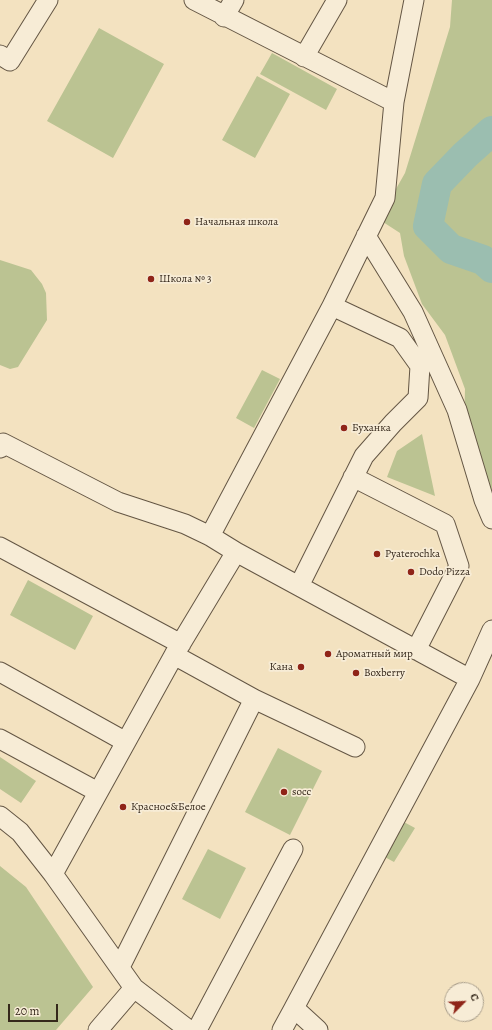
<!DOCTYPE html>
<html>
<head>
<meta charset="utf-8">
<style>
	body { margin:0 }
	#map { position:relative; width:492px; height:1030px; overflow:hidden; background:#f3e2c0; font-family:Alegreya,serif }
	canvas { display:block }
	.north { position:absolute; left:444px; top:982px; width:40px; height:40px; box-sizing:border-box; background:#f7ecd6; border:1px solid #a99e8b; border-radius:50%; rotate:66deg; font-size:11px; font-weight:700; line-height:16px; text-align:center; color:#35281b }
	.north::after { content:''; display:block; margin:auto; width:14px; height:18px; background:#8f2418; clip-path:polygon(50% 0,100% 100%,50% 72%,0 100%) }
	.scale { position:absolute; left:8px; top:1004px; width:50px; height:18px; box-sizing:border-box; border:2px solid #35281b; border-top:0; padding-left:5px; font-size:12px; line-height:14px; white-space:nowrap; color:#35281b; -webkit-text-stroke:3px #f7ecd6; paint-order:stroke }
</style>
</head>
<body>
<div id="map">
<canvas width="492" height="1030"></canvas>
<div class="north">С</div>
<div class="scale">20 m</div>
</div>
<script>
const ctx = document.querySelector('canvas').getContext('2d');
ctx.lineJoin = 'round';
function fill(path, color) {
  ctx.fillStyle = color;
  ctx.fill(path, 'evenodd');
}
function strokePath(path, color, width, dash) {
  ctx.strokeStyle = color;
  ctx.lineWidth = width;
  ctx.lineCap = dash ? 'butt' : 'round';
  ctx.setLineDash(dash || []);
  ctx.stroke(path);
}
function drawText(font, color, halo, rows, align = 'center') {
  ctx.font = font + ' Alegreya,serif';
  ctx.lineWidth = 3.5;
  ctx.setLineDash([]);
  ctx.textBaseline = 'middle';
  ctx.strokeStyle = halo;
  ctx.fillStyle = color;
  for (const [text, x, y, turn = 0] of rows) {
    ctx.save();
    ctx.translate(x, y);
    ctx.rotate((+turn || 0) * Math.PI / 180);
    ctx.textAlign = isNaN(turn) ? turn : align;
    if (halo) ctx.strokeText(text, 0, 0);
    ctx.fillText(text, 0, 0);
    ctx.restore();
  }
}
const green = new Path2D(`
	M452,0H492V512L464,429L465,389L445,335L422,304L404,256L400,233L383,222L392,196L405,173L450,27Z
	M99,28L164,64L113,158L47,121Z
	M272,53L337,89L326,110L260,74Z
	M257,76L290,94L255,158L222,140Z
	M0,260L31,270L42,284L46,293L47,320L18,367L10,369L0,365Z
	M262,370L280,379L254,428L236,418Z
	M422,434L435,496L387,477L397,451Z
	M28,580L93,616L75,650L10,615Z
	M278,748L322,771L290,835L245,812Z
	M0,757L36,781L21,803L0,789Z
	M402,821L415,828L394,862L381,855Z
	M208,849L246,868L220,919L182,899Z
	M0,866L26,887L93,987L56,1030H0Z`);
const river = new Path2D(`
	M492,131L465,155L437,184L428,226L451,249L483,260L492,268`);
const minor = new Path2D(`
	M194,0L394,102
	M224,17L234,0
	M0,55L10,61L48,0
	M304,57L337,0
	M366,236L413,312L457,410L484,500L492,519
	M0,448L3,443L118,502L185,524L210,536L236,552L174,655
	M353,477L445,524L459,566L416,650
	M210,536L332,306
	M0,547L181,644
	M236,552L470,679L294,1008
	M299,586L364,456L393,423L418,398L420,366L400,338L332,306L385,198L394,102L414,0
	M0,672L126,742
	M470,679L492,630
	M254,699L355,747
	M0,739L98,792
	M0,816L20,832L53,874L134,988
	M53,874L174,655L254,699L120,967
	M98,1030L134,988L189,1030
	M197,1030L293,849
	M282,1030L294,1008L318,1030`);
const markers = [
	[187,222,4,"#8f2418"],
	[151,279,4,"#8f2418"],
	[344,428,4,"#8f2418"],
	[377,554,4,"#8f2418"],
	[411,572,4,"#8f2418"],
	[328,654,4,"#8f2418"],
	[301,667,4,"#8f2418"],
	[356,673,4,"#8f2418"],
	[284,792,4,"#8f2418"],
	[123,807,4,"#8f2418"]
];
const poiNames = [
	["Начальная школа",195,222],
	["Школа № 3",159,279],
	["Буханка",352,428],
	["Pyaterochka",385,554],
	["Dodo Pizza",419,572],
	["Ароматный мир",336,654],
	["Кана",293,667,"right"],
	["Boxberry",364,673],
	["socc",292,792],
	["Красное&Белое",131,807]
];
fill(green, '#bbc392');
strokePath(river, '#9bbeb0', 30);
strokePath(minor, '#645644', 21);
strokePath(minor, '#f7ecd6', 19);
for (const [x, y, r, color] of markers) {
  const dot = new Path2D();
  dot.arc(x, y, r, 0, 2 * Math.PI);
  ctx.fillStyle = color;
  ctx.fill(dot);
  strokePath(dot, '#f7ecd6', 1.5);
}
drawText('11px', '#35281b', '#f7ecd6', poiNames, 'left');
</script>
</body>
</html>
